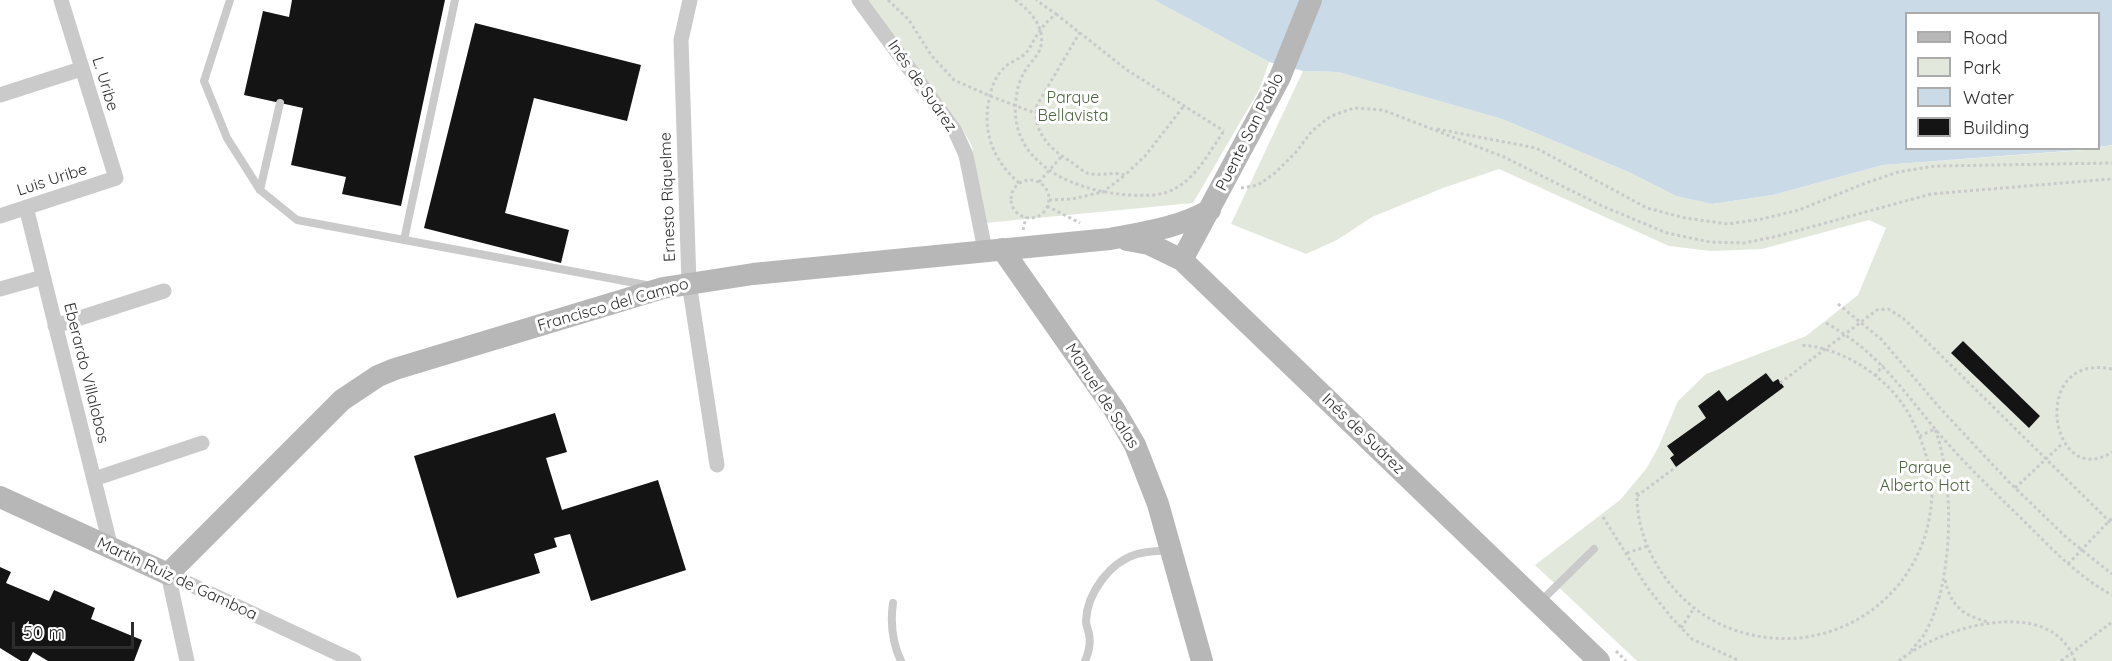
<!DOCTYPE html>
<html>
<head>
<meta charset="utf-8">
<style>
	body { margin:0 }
	#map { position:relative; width:2112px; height:661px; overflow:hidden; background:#fff; font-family:Quicksand,sans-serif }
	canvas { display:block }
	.legend { position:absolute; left:1905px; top:12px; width:195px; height:138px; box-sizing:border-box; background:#fff; border:2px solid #ababab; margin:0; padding:8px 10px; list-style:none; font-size:18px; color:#2d2d2d }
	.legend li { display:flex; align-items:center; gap:12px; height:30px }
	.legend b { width:30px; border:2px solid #ababab }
	.scale { position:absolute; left:12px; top:622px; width:122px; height:27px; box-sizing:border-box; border:3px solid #2d2d2d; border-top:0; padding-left:8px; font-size:18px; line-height:21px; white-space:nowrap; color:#2d2d2d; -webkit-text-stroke:4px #fff; paint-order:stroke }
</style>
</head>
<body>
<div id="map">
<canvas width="2112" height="661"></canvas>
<ul class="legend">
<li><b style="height:8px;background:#b7b7b7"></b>Road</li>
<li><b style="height:16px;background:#e2e9dc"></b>Park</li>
<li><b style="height:16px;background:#cadae7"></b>Water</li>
<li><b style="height:16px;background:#141414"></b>Building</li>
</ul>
<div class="scale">50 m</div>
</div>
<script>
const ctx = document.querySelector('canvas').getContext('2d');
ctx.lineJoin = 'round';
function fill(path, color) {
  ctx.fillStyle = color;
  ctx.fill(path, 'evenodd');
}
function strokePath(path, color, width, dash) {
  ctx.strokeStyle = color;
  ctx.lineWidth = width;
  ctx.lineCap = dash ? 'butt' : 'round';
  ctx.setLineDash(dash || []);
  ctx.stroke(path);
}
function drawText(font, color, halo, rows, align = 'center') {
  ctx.font = font + ' Quicksand,sans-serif';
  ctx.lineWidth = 6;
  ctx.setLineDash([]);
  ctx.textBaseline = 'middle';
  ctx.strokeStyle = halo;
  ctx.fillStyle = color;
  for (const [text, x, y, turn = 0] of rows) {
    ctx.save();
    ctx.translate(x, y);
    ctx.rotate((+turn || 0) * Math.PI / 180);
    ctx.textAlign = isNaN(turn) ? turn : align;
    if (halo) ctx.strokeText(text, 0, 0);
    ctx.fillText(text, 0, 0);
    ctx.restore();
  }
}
const green = new Path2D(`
	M867,0H1154L1269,62L1260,88L1193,203L985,223L972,146L963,130Z
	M1303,71L1338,72L1502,119L1631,173L1676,196L1712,204L1773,195L1883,165L2084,150L2112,145V661H1637L1535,565L1620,500L1646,469L1658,448L1678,401L1706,374L1806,336L1858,295L1886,228L1869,220L1762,249L1711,251L1669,246L1499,169L1443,188L1372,217L1337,240L1306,254L1231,224Z`);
const water = new Path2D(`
	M1154,0H2112V145L2099,147L2098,14H1906V148L2093,149L1883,165L1773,195L1712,204L1676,196L1631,173L1502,119L1338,72L1303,71L1269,62Z`);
const building = new Path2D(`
	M292,0H445L401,206L342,194L346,177L291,165L303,108L244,95L263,11L289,17Z
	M475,23L641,65L627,121L534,98L505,213L569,230L561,263L424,228Z
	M1963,341L2040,416L2029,428L1951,353Z
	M1766,373L1773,382L1778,379L1784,387L1676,467L1670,458L1674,455L1667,446L1706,418L1698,406L1719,390L1727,401Z
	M555,413L567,452L546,458L562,510L658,480L686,570L591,601L570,534L554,538L557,547L534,554L540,573L457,598L414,456Z
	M0,567L11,572L6,583L49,601L54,590L95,608L91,619L142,640L134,661H48L33,652L28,661H21L0,648Z`);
const path = new Path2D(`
	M888,0L909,20L931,55L954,80L990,96L1035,113
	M1015,0C1029,9 1045,27 1041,45C1040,54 1032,60 1027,68C1022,75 1018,84 1017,93C1002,170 1091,199 1152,195C1189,193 1205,158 1224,131
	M1056,14L1127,70L1224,131
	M1080,32L1037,105C1032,132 1050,149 1071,162C1076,165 1082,171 1087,173C1099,177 1113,171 1125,175L1145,156L1183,107
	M1437,129L1536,148L1647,208L1685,218L1728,224L1762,219L1799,210L1863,184L1898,172L1935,166L2112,163
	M1011 199a19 19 0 1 1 38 0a19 19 0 1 1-38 0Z
	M1039,182L1062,156
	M1019,183C994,161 982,133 989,100C991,89 994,79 1002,70C1009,62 1018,60 1025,54C1031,48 1034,38 1040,31C1044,24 1050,19 1056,14L1036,0
	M1241,188L1258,185L1275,173L1296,152L1312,131L1331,116L1354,108L1383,110L1504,157L1602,206L1667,233L1710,242L1744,243L1778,236L1931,194L2112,179
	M1049,200L1072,199L1103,192L1125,175
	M1047,206L1080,223
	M1023,230L1026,217
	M1838,304L1881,339L1939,407L2007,480L2067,538L2112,574
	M1826,323C1878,352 1900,387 1936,430C1963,462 1993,491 2022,519C2050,547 2077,576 2112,595
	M2112,369C2027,352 2051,492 2112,452
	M1875,376L1883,365
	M1780,383L1877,310L1888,309L1903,318L2112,524
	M2015,488L2063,443
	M1637,492C1636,524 1648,555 1667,580C1687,607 1715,626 1748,634C1835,656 1921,597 1931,507C1935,477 1925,446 1912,420C1893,380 1844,347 1800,345
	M1637,496L1676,467
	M1603,517L1647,587L1671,617L1692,639L1740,661
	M1627,553L1648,546
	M2068,564L2112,518
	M1945,580C1951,606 1962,615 1988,622
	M1681,628L1694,608
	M1616,651L1626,661
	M1911,651C1915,645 1922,639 1925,633C1954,582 1955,483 1935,429L1920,436
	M1899,661C1939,627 2051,593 2075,661
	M2061,661L2112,622`);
const lane = new Path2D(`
	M230,0L204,81L227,138L260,190L297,220L646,285
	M260,190L280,103
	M404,240L455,0
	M1540,602L1594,549
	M893,603C890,624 892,642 901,661
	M1085,661C1089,652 1091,644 1089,634C1088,629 1086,625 1086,621C1087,593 1110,562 1137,554C1147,551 1159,551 1169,550`);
const street = new Path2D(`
	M690,0L681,40L689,283L717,465
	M859,0L955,131L966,155L985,250
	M0,95L81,69
	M26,207L111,548
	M0,216L116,178L61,0
	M0,289L43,277
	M55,326L164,291
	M94,479L202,443
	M168,574L354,661
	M168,574L187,661`);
const secondary = new Path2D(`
	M1127,240L1149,244L1182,260L1599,661
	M1002,249L1114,409L1135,445L1158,504L1202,661
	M1182,260L1280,77L1311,0
	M0,497L168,574L342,400L378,376L395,369L663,288L753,274L1110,239C1145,232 1178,228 1210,210`);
const streetNames = [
	["L. Uribe",105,84,73],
	["Inés de Suárez",922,86,55],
	["Puente San Pablo",1250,132,-63],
	["Luis Uribe",52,180,-18],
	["Ernesto Riquelme",668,197,-92],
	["Francisco del Campo",613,305,-16],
	["Eberardo Villalobos",86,373,76],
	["Manuel de Salas",1102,396,57],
	["Inés de Suárez",1363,434,44],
	["Martín Ruiz de Gamboa",177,579,25]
];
const parkNames = [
	["Parque",1073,98],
	["Bellavista",1073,116],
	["Parque",1925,468],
	["Alberto Hott",1925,486]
];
fill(green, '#e2e9dc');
fill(water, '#cadae7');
fill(building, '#141414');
strokePath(path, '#cacaca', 3, [3, 3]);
strokePath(lane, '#cacaca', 8);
strokePath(street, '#cacaca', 15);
strokePath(secondary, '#b7b7b7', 22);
drawText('16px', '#2d2d2d', '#fff', streetNames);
drawText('16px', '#4e643f', '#fff', parkNames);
</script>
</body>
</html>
